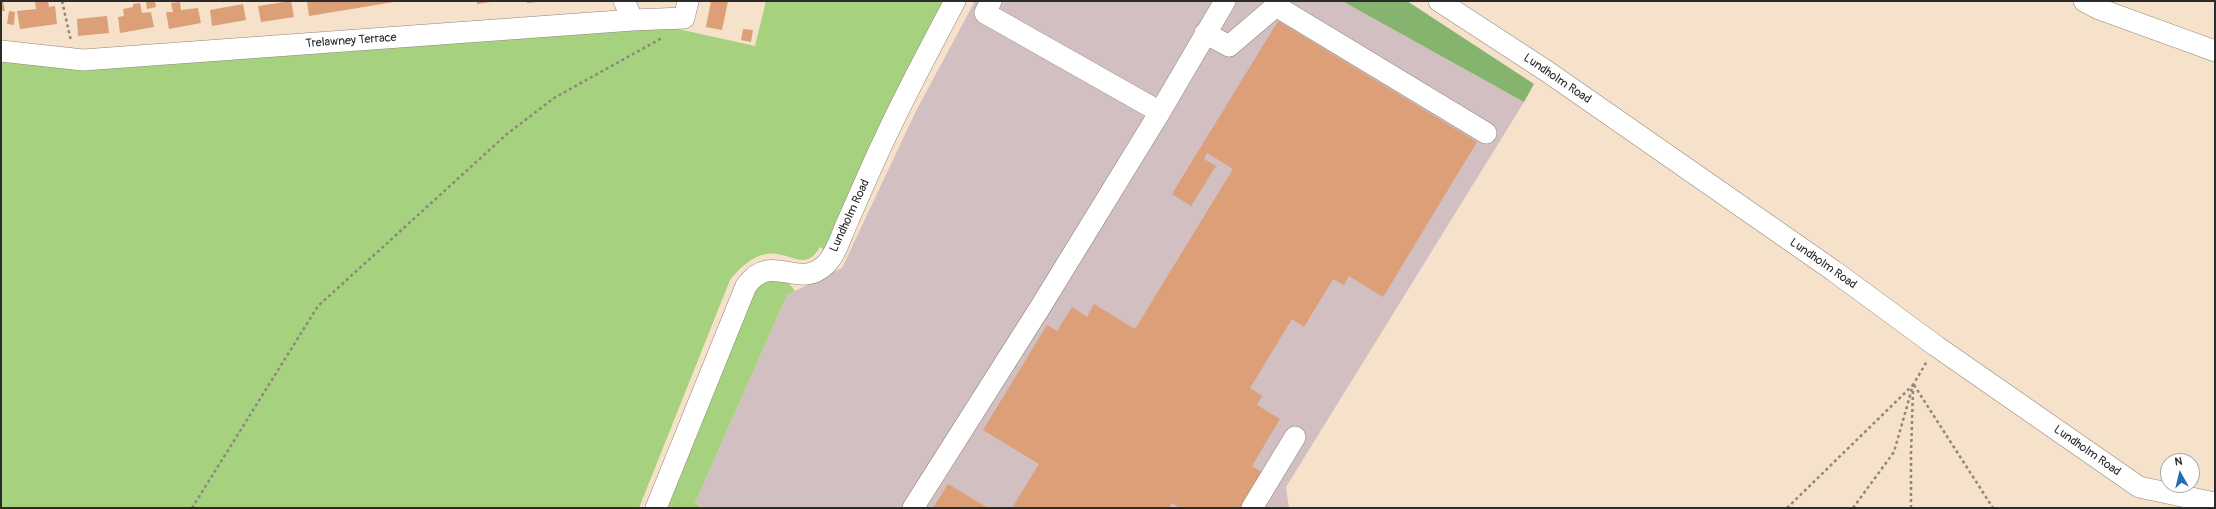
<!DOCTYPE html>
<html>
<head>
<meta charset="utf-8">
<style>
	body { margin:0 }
	#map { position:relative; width:2216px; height:509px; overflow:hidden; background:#f6e1ca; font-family:Pangolin,sans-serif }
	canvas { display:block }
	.frame { position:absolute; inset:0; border:2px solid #2b2b2b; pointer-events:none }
	.north { position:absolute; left:2160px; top:453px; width:40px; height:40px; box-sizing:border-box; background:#fff; border:1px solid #aaa; border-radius:50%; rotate:352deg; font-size:11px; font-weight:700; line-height:16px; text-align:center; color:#2b2b2b }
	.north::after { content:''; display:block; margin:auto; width:14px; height:18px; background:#1f6fb2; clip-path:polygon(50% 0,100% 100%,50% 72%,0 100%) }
</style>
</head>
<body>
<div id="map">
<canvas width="2216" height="509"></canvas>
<div class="frame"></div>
<div class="north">N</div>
</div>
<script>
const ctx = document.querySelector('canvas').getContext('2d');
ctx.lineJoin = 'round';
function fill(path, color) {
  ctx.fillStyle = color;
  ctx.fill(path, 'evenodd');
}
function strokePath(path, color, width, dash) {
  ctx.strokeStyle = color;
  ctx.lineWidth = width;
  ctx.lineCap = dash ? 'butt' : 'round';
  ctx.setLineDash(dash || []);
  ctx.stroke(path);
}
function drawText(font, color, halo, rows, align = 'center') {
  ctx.font = font + ' Pangolin,sans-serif';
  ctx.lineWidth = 3.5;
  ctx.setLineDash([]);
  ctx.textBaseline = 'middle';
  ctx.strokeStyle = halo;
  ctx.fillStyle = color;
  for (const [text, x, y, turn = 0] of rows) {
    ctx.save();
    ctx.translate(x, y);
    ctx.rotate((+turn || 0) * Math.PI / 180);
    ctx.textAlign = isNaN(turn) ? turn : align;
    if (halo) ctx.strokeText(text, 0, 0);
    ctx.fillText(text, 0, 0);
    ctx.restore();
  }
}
const industrial = new Path2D(`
	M975,1H1342L1524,102L1286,487L1289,508H704L695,503L787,295L842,268L916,111Z`);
const green = new Path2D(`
	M766,1H947L824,250L820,247C807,269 796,257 777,254C758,251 741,266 730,280L639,508H1V59L669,27L755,46Z
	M769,280L788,282L795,291L787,295L695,503L703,508H665L754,289Z`);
const forest = new Path2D(`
	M1342,1H1407L1534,84L1524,102Z`);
const building = new Path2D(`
	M1,1H3L5,11H1Z
	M35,1H48L49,7L55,6L57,24L20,29L17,11L36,9Z
	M146,1H155L156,7L147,9Z
	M291,1L294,17L261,22L258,6Z
	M307,1H394V2L309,16Z
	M477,1H491V2L477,4Z
	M527,1H537V2L527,3Z
	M711,1H728L722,30L706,27Z
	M180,2L181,10L198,8L201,23L169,29L166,12H173L171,3Z
	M140,3L142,13L151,12L154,27L120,33L118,17L124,16L123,9L133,7V4Z
	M243,4L246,20L212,26L210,10Z
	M9,11L15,12L14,25L7,24Z
	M107,16L109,33L78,36L77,19Z
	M1278,21L1477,142L1383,297L1349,276L1344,285L1333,279L1304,327L1292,319L1250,388L1262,396L1257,405L1280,419L1252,466L1263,473L1241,508H1180L1172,503L1169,508H1012L1039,464L983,430L1047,325L1057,331L1072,307L1087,317L1094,304L1135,329L1233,169L1207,153L1204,159L1216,166L1191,206L1172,194Z
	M743,29L753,30L751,42L741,40Z
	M948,484L988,508H933Z`);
const path = new Path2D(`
	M62,1L71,41
	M1914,385L1993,508
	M192,508L318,306L507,134L554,98L662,38
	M1787,508L1913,385
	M1853,508L1894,452L1913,385L1927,361
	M1911,508V454L1913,389`);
const minor = new Path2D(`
	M624,1L633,20
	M991,1L985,13L1160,112
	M1439,1L1548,72L1834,271L1936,346L2139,487L2215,503
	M2084,1L2099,9L2215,51
	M1205,33L1229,46L1276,6L1486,133
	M1,51L83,60L633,20L684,18L688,1
	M656,508L746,286C772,250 798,291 825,265C836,255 841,236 847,223C860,194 872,165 886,136C907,91 931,46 955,1
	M913,508L1041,306L1160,112L1225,1
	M1252,508L1295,437`);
const streetNames = [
	["Trelawney Terrace",351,41,-4],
	["Lundholm Road",1557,79,34],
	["Lundholm Road",850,216,-65],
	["Lundholm Road",1823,264,35],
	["Lundholm Road",2087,451,35]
];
fill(industrial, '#d2bfc1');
fill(green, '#a6d27f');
fill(forest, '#84b46e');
fill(building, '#dc9f77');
strokePath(minor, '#90867a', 22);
strokePath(path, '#90867a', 2.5, [3, 3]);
strokePath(minor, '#fff', 21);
drawText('12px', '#2b2b2b', '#fff', streetNames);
</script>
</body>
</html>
